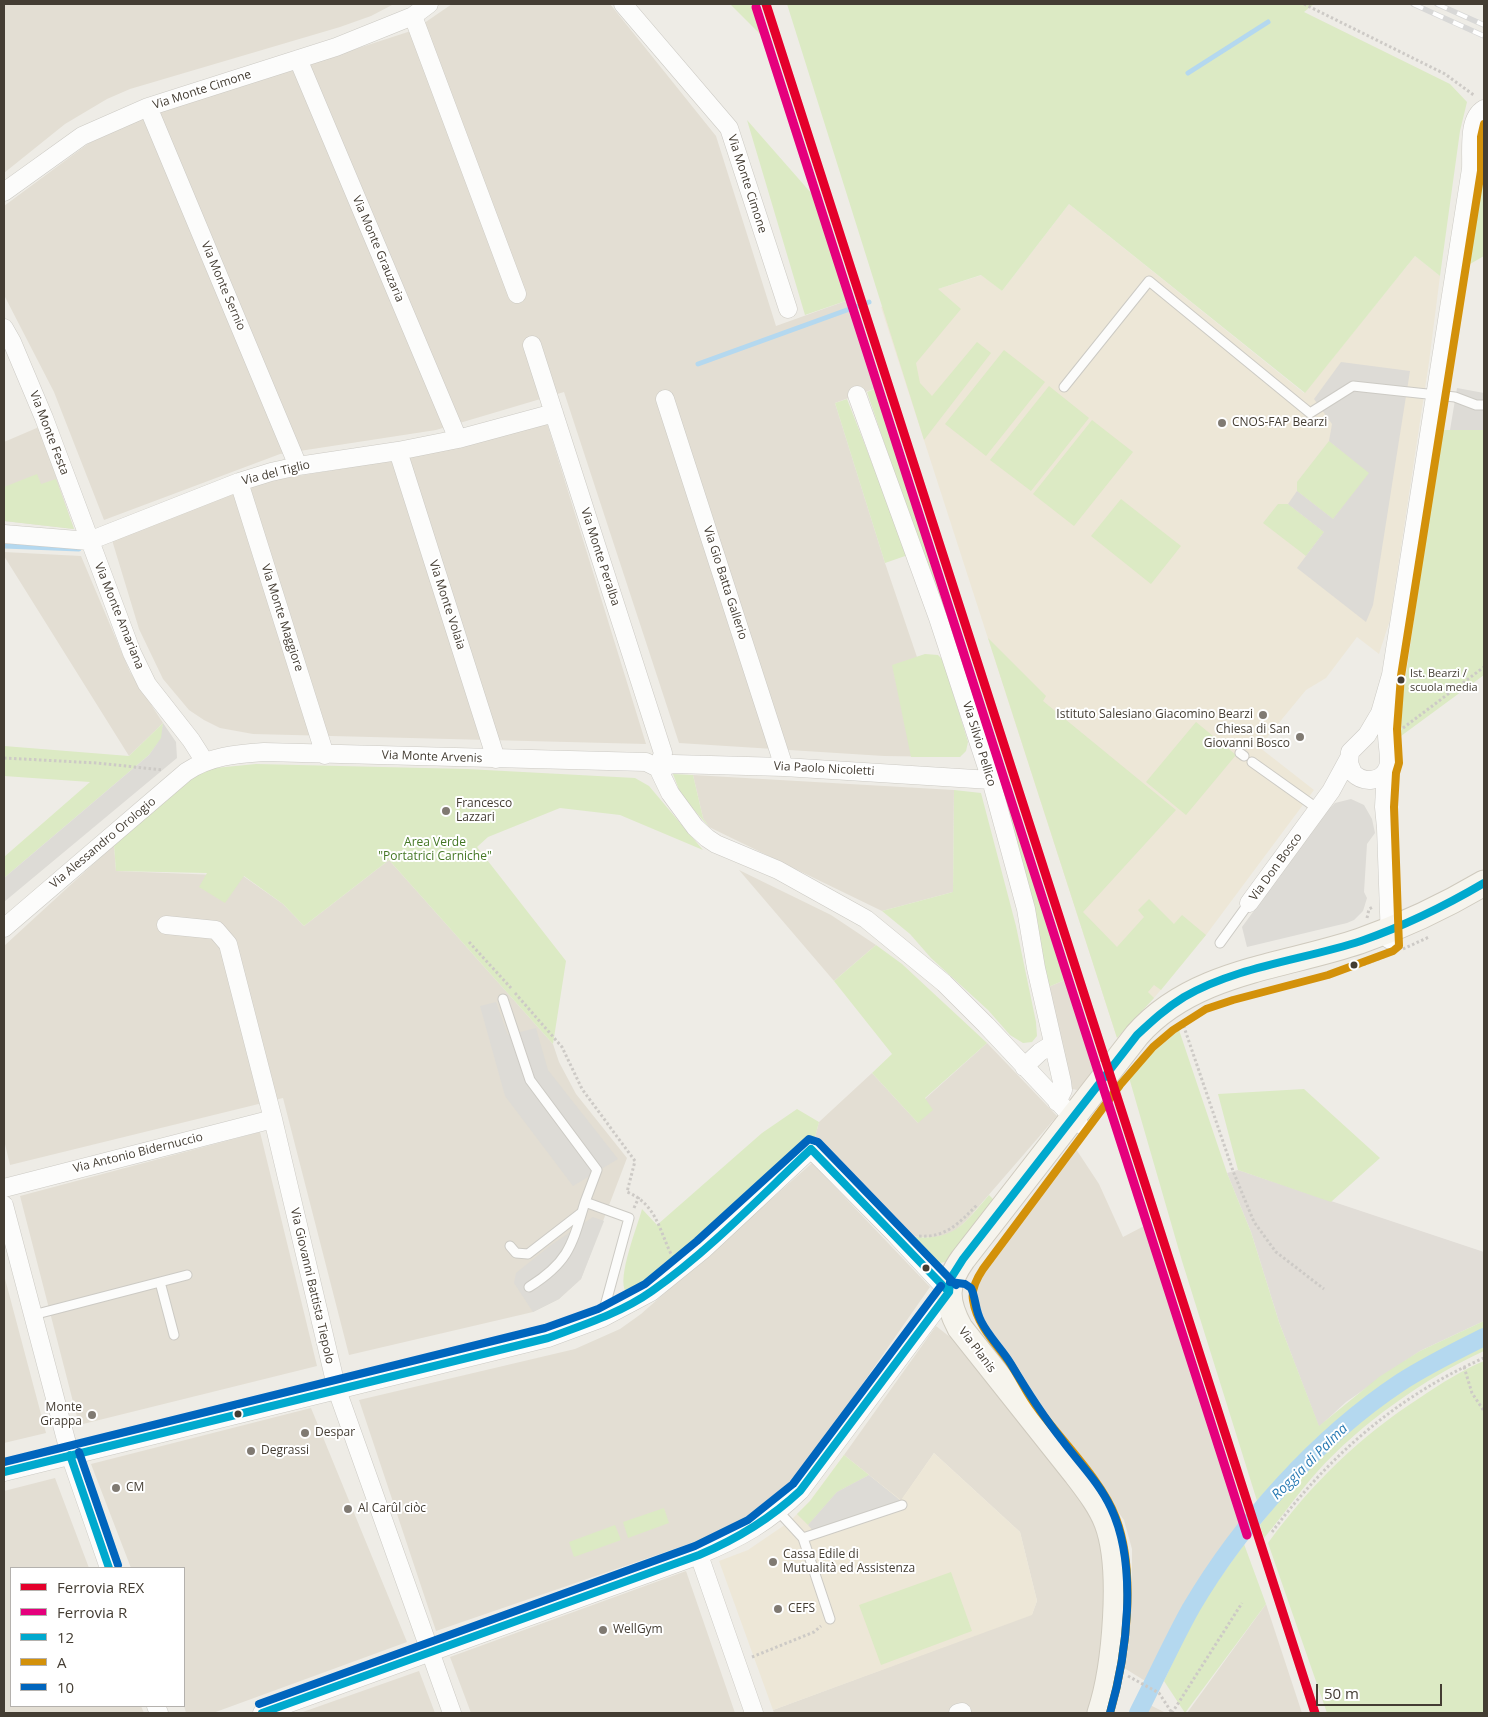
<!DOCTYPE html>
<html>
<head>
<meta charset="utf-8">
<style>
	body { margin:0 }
	#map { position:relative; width:1488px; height:1717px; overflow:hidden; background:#eeece6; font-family:"Open Sans",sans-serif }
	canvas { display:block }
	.frame { position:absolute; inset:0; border:5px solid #443d33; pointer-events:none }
	.legend { position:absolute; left:10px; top:1567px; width:175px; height:140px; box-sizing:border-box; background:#fff; border:1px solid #b4b1ad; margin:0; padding:6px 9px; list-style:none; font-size:15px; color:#443d33 }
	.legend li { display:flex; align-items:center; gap:10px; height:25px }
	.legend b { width:25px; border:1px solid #b4b1ad }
	.scale { position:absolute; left:1316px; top:1684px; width:126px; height:22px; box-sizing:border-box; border:2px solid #443d33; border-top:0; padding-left:6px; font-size:15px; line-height:18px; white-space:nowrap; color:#443d33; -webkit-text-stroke:4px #fff; paint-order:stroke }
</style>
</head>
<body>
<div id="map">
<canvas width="1488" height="1717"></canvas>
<div class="frame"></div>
<ul class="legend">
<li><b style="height:6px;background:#e4002b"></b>Ferrovia REX</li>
<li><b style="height:6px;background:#e5007d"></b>Ferrovia R</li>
<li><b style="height:6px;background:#00a9ce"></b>12</li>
<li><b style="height:6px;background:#d3910a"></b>A</li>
<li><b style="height:6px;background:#0065bd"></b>10</li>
</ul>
<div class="scale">50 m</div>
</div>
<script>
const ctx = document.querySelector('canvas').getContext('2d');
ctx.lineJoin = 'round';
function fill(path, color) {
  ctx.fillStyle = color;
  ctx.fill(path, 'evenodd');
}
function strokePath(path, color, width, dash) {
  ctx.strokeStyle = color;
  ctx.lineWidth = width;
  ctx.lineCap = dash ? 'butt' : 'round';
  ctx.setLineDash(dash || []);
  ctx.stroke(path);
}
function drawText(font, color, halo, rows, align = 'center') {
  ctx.font = font + ' "Open Sans",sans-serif';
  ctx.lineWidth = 4;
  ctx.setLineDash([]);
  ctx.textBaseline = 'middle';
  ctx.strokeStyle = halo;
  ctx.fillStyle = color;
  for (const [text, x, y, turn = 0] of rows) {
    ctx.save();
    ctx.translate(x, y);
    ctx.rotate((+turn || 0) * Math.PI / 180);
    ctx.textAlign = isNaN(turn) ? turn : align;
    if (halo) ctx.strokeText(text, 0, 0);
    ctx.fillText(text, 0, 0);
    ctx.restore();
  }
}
const residential = new Path2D(`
	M4,4H394L371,16L340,27L130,89L107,99L65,124L4,173Z
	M452,4H610L716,136L776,326L854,298L882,386L835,403L885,563L951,757L884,756L679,743L564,392L436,430L280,454L104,520L54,392L4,295V206L89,143L143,118L414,30Z
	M547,423L646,744L253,734L220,728L204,720L189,710L163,679L139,629L112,540L262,482L388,461Z
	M39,427L74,529L4,521V442Z
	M4,552L81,556L130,672L163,723L129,756L4,556Z
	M693,775L954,790L953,892L882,911L709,827L703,818Z
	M114,845L116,871L243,876L283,904L304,926L389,860L553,1044L559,1062L576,1094L627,1158L581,1279L559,1299L533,1312L349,1355L283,1098L10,1165L4,1140V946Z
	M739,870L831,915L876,945L834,981Z
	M1072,977L1101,1068L1077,1090L1072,1089L1046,988Z
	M987,1043L1057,1116L967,1220L956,1230L940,1238L905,1236L815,1137L819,1122L872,1073L918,1123L925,1099Z
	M260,1132L317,1366L79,1425L20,1196Z
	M1072,1143L1099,1184L1123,1237L1146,1225L1241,1523L1172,1634L1150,1684L1121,1666L1132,1580V1549L1124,1520L998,1350L982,1326L974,1302V1289L978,1274Z
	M812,1163L930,1287L799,1475L788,1488L757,1512L712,1536L436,1631L359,1400L575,1349L620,1329L641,1314Z
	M4,1275L46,1433L4,1443Z
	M936,1326L950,1337L1097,1520L1108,1576L1096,1688L1087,1713H774L773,1710L1032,1614L1037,1601L1020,1532L934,1453L901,1501L844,1455Z
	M311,1408L407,1642L213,1713H186L184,1706V1568H131L91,1464Z
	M55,1478L89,1568H11V1706H141L144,1713H4V1491Z
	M686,1571L735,1713H471L450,1657Z
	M1266,1604L1302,1713H1187Z
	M419,1671L435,1713H300Z
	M1148,1704L1166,1713H1144Z`);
const industrial = new Path2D(`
	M1238,1170L1484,1252V1321L1420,1351L1346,1402L1319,1427L1279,1322L1251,1232L1227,1173Z`);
const education = new Path2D(`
	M1069,204L1304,393L1415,256L1440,276L1429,362L1390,620L1379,654L1357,637L1326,678L1306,690L1259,747L1314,790L1206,935L1154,998L1117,1038L881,307L982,275L1002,291Z
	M934,1453L1020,1532L1037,1601L1032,1615L773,1710L719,1561L748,1550L789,1522L810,1501L844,1455L901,1500Z`);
const green = new Path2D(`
	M730,4H759L774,48Z
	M787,4H1314L1304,12L1450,84L1467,102L1460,131L1440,276L1415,256L1305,393L1069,204L1002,291L981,275L938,289L961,309L916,363L920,383L932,396L977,342L991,353L924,440Z
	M747,120L826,210L854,298L805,315Z
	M1484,178V256L1470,264L1478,200Z
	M1004,350L1045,382L986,456L945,424Z
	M882,386L1072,977L1046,988L944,620L867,392Z
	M1049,386L1089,418L1031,491L990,460Z
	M847,399L908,555L885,563L835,403Z
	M1092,420L1133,452L1074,526L1033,494Z
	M1441,430H1484V675L1401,736L1402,703Z
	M1329,441L1370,473L1333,519L1297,491V482Z
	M37,474L41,484L56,479L74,529L4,521V487Z
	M1121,499L1181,546L1151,584L1091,536Z
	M1278,504H1288L1324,532L1306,556L1263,523Z
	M988,638L1046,696L1043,701L1176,810L1083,912L1117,947L1144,917L1138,910L1149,899L1174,924L1182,915L1206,935L1161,990L1154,985L1148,992L1154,998L1117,1038Z
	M925,654L938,655L943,660L968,742L966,751L960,757H911L892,665Z
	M1196,722L1236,755L1186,815L1146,782Z
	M163,723L162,738L149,755L4,878V857L90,782L4,776V746L129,756Z
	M256,764L467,769L635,778L649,786L703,850L620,815L560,808L488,837L477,847L566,961L553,1044L389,860L304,926L283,904L244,876L225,903L199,887L207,873L116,871L114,845L182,783L205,769Z
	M673,774L693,775L703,818L709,827L681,795Z
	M954,790L981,793L1016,926L1036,1022L1037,1036L1032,1042L1023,1043L1010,1035L988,1010L931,958L910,934L882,911L953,892Z
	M876,945L902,964L987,1043L925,1098L933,1110L918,1123L872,1073L892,1054L834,981Z
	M1179,1030L1227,1173L1251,1232L1279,1322L1319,1426L1379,1377L1420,1351L1484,1321V1332L1398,1378L1333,1429L1257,1513L1258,1504L1182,1261L1128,1074Z
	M1304,1089L1380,1158L1331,1202L1238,1170L1218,1094Z
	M797,1109L819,1122L815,1137L640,1291L633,1294L626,1292C616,1279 638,1225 642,1209L657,1225L762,1133Z
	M989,1195L994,1200L945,1262L935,1264L930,1262L905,1236C952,1242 960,1229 989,1195Z
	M1484,1343V1351C1425,1378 1360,1424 1317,1472C1298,1493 1282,1517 1264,1538L1260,1525C1318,1446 1395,1384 1484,1343Z
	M1484,1361V1713H1327L1268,1543C1311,1484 1360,1436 1421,1397C1442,1383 1462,1370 1484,1361Z
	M844,1455L869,1475L837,1492L808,1525L797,1514L810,1501Z
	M664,1508L669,1523L628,1538L623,1522Z
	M615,1525L621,1540L574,1557L569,1542Z
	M1244,1544L1266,1604L1185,1713L1164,1681L1196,1612Z
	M951,1572L972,1631L881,1665L859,1605Z`);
const parking = new Path2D(`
	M1341,362L1410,371L1373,605L1366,622L1297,568L1324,532L1288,504L1297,491L1333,519L1369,473L1329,441L1332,424L1314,399Z
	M1457,388L1484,393V430H1450Z
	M163,723L176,742L177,758L4,902V878L149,755L161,738Z
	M1351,799L1364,805L1372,819L1375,833L1367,844L1364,892L1367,898L1363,911L1354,920L1347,923L1247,947L1242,927L1327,811L1335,803Z
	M496,1002L508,1035L536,1028L548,1070L618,1159L573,1186L505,1096L480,1006Z
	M593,1217L604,1221L581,1279L559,1299L533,1312L514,1283L516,1273L551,1245Z
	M869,1475L901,1501L902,1505L816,1534L808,1525L837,1492Z`);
const stream = new Path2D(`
	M1188,73L1268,22
	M698,364L869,302
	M4,546L79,549`);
const canal = new Path2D(`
	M1138,1713C1156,1678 1172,1642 1191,1608C1241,1523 1318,1437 1401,1382C1427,1365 1456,1351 1484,1337`);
const path = new Path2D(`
	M1304,4L1445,74L1475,96
	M1403,728L1484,667
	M4,758L97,763L163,770
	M1367,918L1369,909L1373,907
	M469,942L511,988
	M1403,949L1429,937
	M515,993L562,1047L582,1089L635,1161L627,1192C656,1204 659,1229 671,1254
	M1257,993L1355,968L1386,956
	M1182,1021L1233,1171L1254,1222L1276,1252L1324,1289
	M634,1208L639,1197
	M919,1236C946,1238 959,1223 977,1205
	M1464,1367L1472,1393L1484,1411
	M1272,1532C1327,1458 1398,1395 1484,1358
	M752,1657L814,1632L821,1626
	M1128,1676L1159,1693L1172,1713
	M1172,1713L1242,1603`);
const lane = new Path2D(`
	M1064,387L1149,281L1310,413L1353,386L1455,397L1476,405H1484
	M1240,753L1244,756
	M1252,762L1318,809
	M1220,943L1249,903
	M503,999L530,1080L597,1170L585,1202
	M510,1246L516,1253L528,1254L581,1213
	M160,1282L174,1335
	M529,1287C569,1262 572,1245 585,1202L629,1218L602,1317
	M33,1315L187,1275
	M779,1512L803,1538L830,1619
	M803,1538L902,1505`);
const street = new Path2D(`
	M623,4L729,128L788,309
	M413,16L517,294
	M298,59L458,439
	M148,107L298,466
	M4,192L82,136L148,107L336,47L413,16L429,4
	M4,328L12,342L44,418L132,653L147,684L191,740L205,762
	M532,345L663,753L658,768
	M857,395L938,618L991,780L1026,909L1036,968L1062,1082L1063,1090L1057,1102
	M665,399L784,767
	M398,451L496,759
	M239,482L325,755
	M4,534L89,541L239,482L271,472L298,466L398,451L458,439L554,413
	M1391,675L1380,713L1367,735L1350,752L1349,763L1353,773C1363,783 1382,783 1388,767C1391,759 1386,740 1387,729C1387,711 1389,693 1391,675L1471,169C1472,151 1467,119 1484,109
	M658,768L673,764L784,767L991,780
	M1386,771L1384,807L1386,828L1390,940
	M1249,903L1331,791L1349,758
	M166,925L216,930L228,944L273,1119L337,1390L452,1713
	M4,928L186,772C210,756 236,754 264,752L646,762L658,768L670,793L695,827L707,838L716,844L778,870L866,919L944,983L986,1025L1079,1124
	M1024,1067L1040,1052L1053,1044
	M4,1188L273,1119
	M4,1205L70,1455L109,1568
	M4,1472L548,1338L602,1318L651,1292L704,1249L811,1149L895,1234L949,1292L800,1491C769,1522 740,1538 699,1555L262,1713
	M699,1555L754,1713
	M156,1706L159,1713
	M958,1713L962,1712`);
const secondary = new Path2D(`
	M1100,1713C1115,1668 1124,1568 1107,1523C1100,1505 1088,1490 1076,1474L960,1328C945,1300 945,1284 963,1259L1137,1035C1193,971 1284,967 1360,941C1403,926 1445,906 1484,883`);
const rail = new Path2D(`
	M1413,4L1484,36
	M1437,4L1484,25`);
const bus1 = new Path2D(`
	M949,1292L951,1278L963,1259L1137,1035C1152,1021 1166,1008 1184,997C1238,966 1303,960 1361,941C1404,926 1445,906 1484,883
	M70,1455L109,1568
	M4,1472L548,1338C583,1325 621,1313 652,1291C710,1250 760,1197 811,1149L949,1292
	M262,1713L699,1555C737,1539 770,1519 800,1491L949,1292`);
const bus2 = new Path2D(`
	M1110,1713C1126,1657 1137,1574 1116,1518C1103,1482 1063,1442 1039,1410C1027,1395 1020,1378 1009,1362C995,1343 977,1325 973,1300C971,1289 977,1278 983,1269L1120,1085L1153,1047L1173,1030L1206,1009L1233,1000L1328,975L1393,951L1399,946L1394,807L1396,773L1399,763L1397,729L1401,676L1481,171V137L1484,124`);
const bus3 = new Path2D(`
	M950,1282L965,1284L971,1288C976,1298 975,1310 981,1321C989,1337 1002,1349 1011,1364C1027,1391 1043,1416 1062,1440C1078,1462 1099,1482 1111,1508C1138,1565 1127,1654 1110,1713
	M79,1452L118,1565
	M4,1462L545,1328L598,1309L645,1284L697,1241L809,1139L818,1142L956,1285
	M259,1704L695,1546L748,1520L793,1484L941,1286`);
const rail1 = new Path2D(`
	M766,4L1315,1713`);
const rail2 = new Path2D(`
	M756,7L1247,1535`);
const markers = [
	[1222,423,5,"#807a72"],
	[1401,680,4.5,"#443d33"],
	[1263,715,5,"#807a72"],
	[1300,737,5,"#807a72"],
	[446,811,5,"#807a72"],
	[1354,965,4.5,"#443d33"],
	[926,1268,4.5,"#443d33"],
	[238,1414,4.5,"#443d33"],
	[92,1415,5,"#807a72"],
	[305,1433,5,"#807a72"],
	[251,1451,5,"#807a72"],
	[116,1488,5,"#807a72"],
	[348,1509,5,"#807a72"],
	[773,1562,5,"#807a72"],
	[778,1609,5,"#807a72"],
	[603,1630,5,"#807a72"]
];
const busNames = [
	["Ist. Bearzi /",1410,674],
	["scuola media",1410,688]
];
const streetNames = [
	["Via Monte Cimone",202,90,-18],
	["Via Monte Cimone",747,184,72],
	["Via Monte Grauzaria",378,249,67],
	["Via Monte Sernio",223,286,67],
	["Via Monte Festa",49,433,69],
	["Via del Tiglio",276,473,-14],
	["Via Monte Peralba",600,557,72],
	["Via Gio Batta Gallerio",725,583,72],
	["Via Monte Volaia",447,605,72],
	["Via Monte Amariana",119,616,68],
	["Via Monte Maggiore",282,618,72],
	["Via Silvio Pellico",979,744,73],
	["Via Monte Arvenis",432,757,2],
	["Via Paolo Nicoletti",824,769,3],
	["Via Alessandro Orologio",103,843,-40],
	["Via Don Bosco",1276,867,-54],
	["Via Antonio Bidernuccio",138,1153,-14],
	["Via Giovanni Battista Tiepolo",312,1286,77],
	["Via Planis",977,1350,53]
];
const poiNames = [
	["CNOS-FAP Bearzi",1232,423],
	["Istituto Salesiano Giacomino Bearzi",1253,715,"right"],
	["Chiesa di San",1290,730,"right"],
	["Giovanni Bosco",1290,744,"right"],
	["Francesco",456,804],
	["Lazzari",456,818],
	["Monte",82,1408,"right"],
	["Grappa",82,1422,"right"],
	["Despar",315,1433],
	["Degrassi",261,1451],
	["CM",126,1488],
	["Al Carûl ciòc",358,1509],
	["Cassa Edile di",783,1555],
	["Mutualità ed Assistenza",783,1569],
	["CEFS",788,1609],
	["WellGym",613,1630]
];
const parkNames = [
	["Area Verde",435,843],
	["\"Portatrici Carniche\"",435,857]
];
const waterNames = [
	["Roggia di Palma",1310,1462,-45]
];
fill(residential, '#e3ded3');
fill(industrial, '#e1ddd7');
fill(education, '#ede7d7');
fill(green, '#dceac4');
fill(parking, '#dddbd6');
strokePath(stream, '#b4d8ef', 5);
strokePath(canal, '#b4d8ef', 18);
strokePath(lane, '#cccac4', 11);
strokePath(street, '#cccac4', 19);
strokePath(secondary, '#cfcabe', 27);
strokePath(path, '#cdcac6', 3, [2.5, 2.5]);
strokePath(lane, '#fcfcfb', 9);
strokePath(street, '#fcfcfb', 18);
strokePath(secondary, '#f6f4ed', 25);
strokePath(rail, '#d8d8d7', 5.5);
strokePath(rail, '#fff', 4, [11]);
strokePath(bus1, '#00a9ce', 8);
strokePath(bus2, '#d3910a', 8);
strokePath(bus3, '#0065bd', 8);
strokePath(rail1, '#e4002b', 9);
strokePath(rail2, '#e5007d', 9);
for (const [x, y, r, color] of markers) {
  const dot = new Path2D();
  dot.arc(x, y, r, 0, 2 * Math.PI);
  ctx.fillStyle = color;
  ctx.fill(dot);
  strokePath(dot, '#fff', 2);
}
drawText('11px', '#443d33', '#fff', busNames, 'left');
drawText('12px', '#443d33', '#fff', streetNames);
drawText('12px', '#443d33', '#fff', poiNames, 'left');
drawText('12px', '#447724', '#fff', parkNames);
drawText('italic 14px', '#287ab3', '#fff', waterNames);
</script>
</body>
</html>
